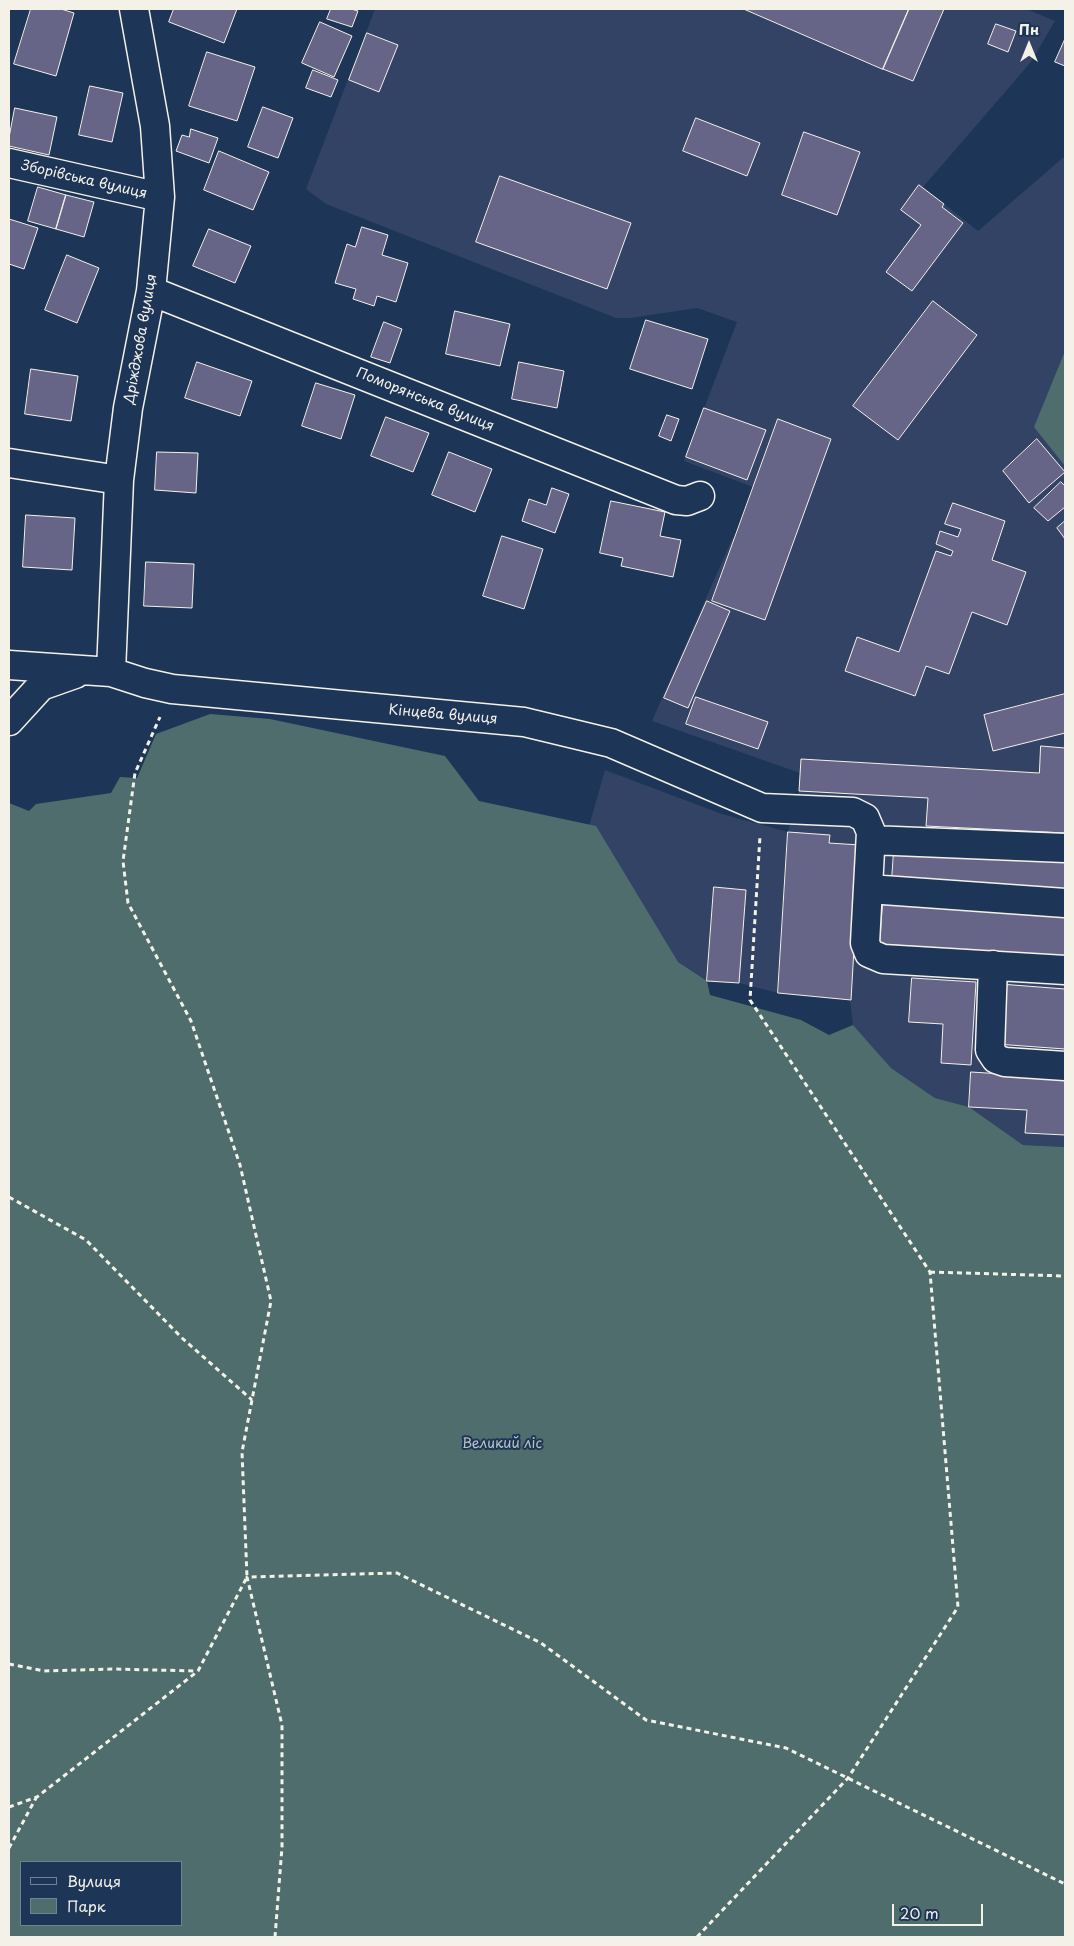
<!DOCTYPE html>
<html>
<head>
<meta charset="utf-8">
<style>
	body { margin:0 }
	#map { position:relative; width:1074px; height:1946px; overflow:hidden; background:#1d3557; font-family:"Playpen Sans",sans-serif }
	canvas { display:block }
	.frame { position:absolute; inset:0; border:10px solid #f4f1e8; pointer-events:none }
	.legend { position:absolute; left:20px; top:1861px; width:162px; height:65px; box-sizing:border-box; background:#1d3557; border:1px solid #738091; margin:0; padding:6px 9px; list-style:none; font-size:15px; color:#f4f1e8 }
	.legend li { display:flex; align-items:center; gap:10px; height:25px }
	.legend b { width:25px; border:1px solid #738091 }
	.north { position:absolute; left:1004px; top:20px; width:50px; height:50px; -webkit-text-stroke:4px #1d3557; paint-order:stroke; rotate:0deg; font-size:14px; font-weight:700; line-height:20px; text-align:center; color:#f4f1e8 }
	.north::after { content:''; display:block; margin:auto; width:18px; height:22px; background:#f4f1e8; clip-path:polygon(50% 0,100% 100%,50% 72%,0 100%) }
	.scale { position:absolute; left:892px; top:1904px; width:91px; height:22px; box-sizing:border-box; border:2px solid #f4f1e8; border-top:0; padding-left:6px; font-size:15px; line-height:18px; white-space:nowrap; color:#f4f1e8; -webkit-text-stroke:4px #1d3557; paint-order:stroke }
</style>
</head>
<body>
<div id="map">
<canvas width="1074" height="1946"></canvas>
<div class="frame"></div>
<ul class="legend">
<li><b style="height:6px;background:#1d3557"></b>Вулиця</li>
<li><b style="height:14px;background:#4f6d6c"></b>Парк</li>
</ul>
<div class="north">Пн</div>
<div class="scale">20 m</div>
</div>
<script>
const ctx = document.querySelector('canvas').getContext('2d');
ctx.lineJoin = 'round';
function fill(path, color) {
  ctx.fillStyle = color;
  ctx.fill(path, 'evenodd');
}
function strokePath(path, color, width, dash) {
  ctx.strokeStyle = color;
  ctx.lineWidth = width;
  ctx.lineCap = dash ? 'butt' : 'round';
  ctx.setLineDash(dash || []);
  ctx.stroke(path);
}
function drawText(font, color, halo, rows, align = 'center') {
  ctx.font = font + ' "Playpen Sans",sans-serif';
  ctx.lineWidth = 4;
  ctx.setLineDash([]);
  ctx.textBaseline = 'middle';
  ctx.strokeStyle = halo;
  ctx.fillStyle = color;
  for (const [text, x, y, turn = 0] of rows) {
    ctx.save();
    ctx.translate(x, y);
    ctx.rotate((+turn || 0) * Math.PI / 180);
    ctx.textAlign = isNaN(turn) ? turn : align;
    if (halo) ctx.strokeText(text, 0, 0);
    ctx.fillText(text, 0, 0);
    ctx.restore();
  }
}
const built = new Path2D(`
	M375,9H1026L1055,21L1031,62L923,187L978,231L1065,156V1147L1023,1145L969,1107L935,1098L891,1068L853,1025L850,1000L778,993L739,983L707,981L634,933L587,833L605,770L722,814L788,832L799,791L800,773L652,721L732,539L736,535L753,487L684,461L737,322L697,308L631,318H616L326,204L306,189Z`);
const green = new Path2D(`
	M1065,351V466L1034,427Z
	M210,714L270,719L445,756L479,801L596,826L678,962L707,981L710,995L801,1020L829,1035L853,1025L891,1068L935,1098L969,1107L1023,1145L1065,1147V1937H9V803L29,811L36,804L111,793L120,777L137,778L156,734ZM21,1862H181V1925H21Z`);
const building = new Path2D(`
	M31,9H61L74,13L56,76L14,64Z
	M174,9H237L224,43L169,22Z
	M331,9H351L358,11L352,27L327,19Z
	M744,9H909L883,69Z
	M909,9H944L913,81L883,69Z
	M320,22L352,36L334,77L302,63Z
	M996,24L1016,31L1008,52L988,44Z
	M367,33L398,45L379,92L349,80Z
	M1065,39V66L1055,62Z
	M207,52L255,67L237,121L189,106Z
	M313,70L338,80L331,97L306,88Z
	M90,86L123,93L112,142L79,135Z
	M263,107L293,118L278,158L248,147Z
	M15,108L57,117L49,155L9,146V138Z
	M696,118L760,143L747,176L683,151Z
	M191,129L218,138L209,163L176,151L182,135L189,137Z
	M804,132L860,152L837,215L782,195Z
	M219,151L269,172L253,210L204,190Z
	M500,176L631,223L607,289L476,242Z
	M919,185L944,204L942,207L963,223L912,291L886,272L921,225L901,210Z
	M38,187L66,195L56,229L28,221Z
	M66,195L94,202L84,237L56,229Z
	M9,219L38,228L24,269L9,264Z
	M362,227L388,235L382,255L408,263L396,302L377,296L374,306L353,299L356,289L335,283L347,244L355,247Z
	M209,229L251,246L235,283L193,266Z
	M67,255L99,268L77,323L45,310Z
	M933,301L977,335L898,440L853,406Z
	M455,311L510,324L500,366L446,354Z
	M646,320L708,339L692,389L630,369Z
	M384,322L402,329L390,363L371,357Z
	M197,362L252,381L240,416L185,398Z
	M519,362L564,371L557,408L512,399Z
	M31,369L78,376L71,421L25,414Z
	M316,383L355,395L341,439L302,426Z
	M704,408L766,430L747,480L686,457Z
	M667,415L679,419L671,441L659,436Z
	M386,417L429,433L413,472L371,456Z
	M778,419L831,439L765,620L712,601Z
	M1037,439L1065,472L1029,503L1003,471Z
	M157,452L198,453L196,493L155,490Z
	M449,452L492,469L475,512L432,495Z
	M1061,482L1065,486V507L1048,521L1034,508Z
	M552,488L569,494L555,533L522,521L529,499L546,505Z
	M611,501L665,512L660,536L681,540L673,577L621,566L623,558L600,553Z
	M953,503L1005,521L992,560L1026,572L1007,625L972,612L949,674L926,666L915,696L845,671L857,637L899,652L936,551L951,556L953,551L936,544L940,531L958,537L961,529L945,524Z
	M26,515L75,518L72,570L23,567Z
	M1065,521V539L1057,528Z
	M502,536L543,549L524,609L483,596Z
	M146,562L194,564L192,608L144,606Z
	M707,601L730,611L688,708L664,698Z
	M1065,694V733L993,751L984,715Z
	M696,697L768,722L758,749L686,724Z
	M1041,746L1065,748V833L926,826L928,798L799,791L801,759L1039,773Z
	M788,832L830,835L829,843L860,845L851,1000L778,993Z
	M894,850L1065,860V891L892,880Z
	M714,887L746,890L739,983L707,981Z
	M883,902L1065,915V957L880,944Z
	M912,978L976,982L971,1065L941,1063L943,1024L909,1022Z
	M1000,984L1065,989V1049L996,1044Z
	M971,1072L1065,1078V1135L1025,1133L1027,1110L969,1107Z`);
const path = new Path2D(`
	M9,1197L86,1240L182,1338L252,1400
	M930,1272L1065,1276
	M9,1664L44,1671L112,1669L197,1671
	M9,1807L37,1797L198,1671L247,1577L242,1452L271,1301L240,1165L191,1021L128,903L123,861L135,773L160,717
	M9,1848L36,1798
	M275,1937L282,1847V1725L247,1577L397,1573L541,1643L646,1720L786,1748L1065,1884
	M697,1937L848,1778L958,1607L930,1272L750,1000L760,836`);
const minor = new Path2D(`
	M9,163L160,197
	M151,291L676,500L687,501L700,496
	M9,463L119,480
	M9,665L111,672L145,683L172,689L524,722L611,743L762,808L853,812L865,818L871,832L865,943L869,953L883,959L1065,970
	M111,672L119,480L128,408L151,291L160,197L155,126L134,9
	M9,721L41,686L75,674
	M871,840L1065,848
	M869,889L1065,903
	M993,965L990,1050L996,1059L1005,1062L1065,1066`);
const streetNames = [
	["Зборівська вулиця",84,180,13],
	["Дріжджова вулиця",141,339,-80],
	["Поморянська вулиця",425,400,22],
	["Кінцева вулиця",443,715,5]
];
const parkNames = [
	["Великий ліс",502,1444]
];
fill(built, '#334365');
fill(green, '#4f6d6c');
fill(building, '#676587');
strokePath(building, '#f4f1e8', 1);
strokePath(minor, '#f4f1e8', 31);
strokePath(path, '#f4f1e8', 3, [5, 4]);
strokePath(minor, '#1d3557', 28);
drawText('14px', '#f4f1e8', '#1d3557', streetNames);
drawText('14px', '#bac3bd', '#1d3557', parkNames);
</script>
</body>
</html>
